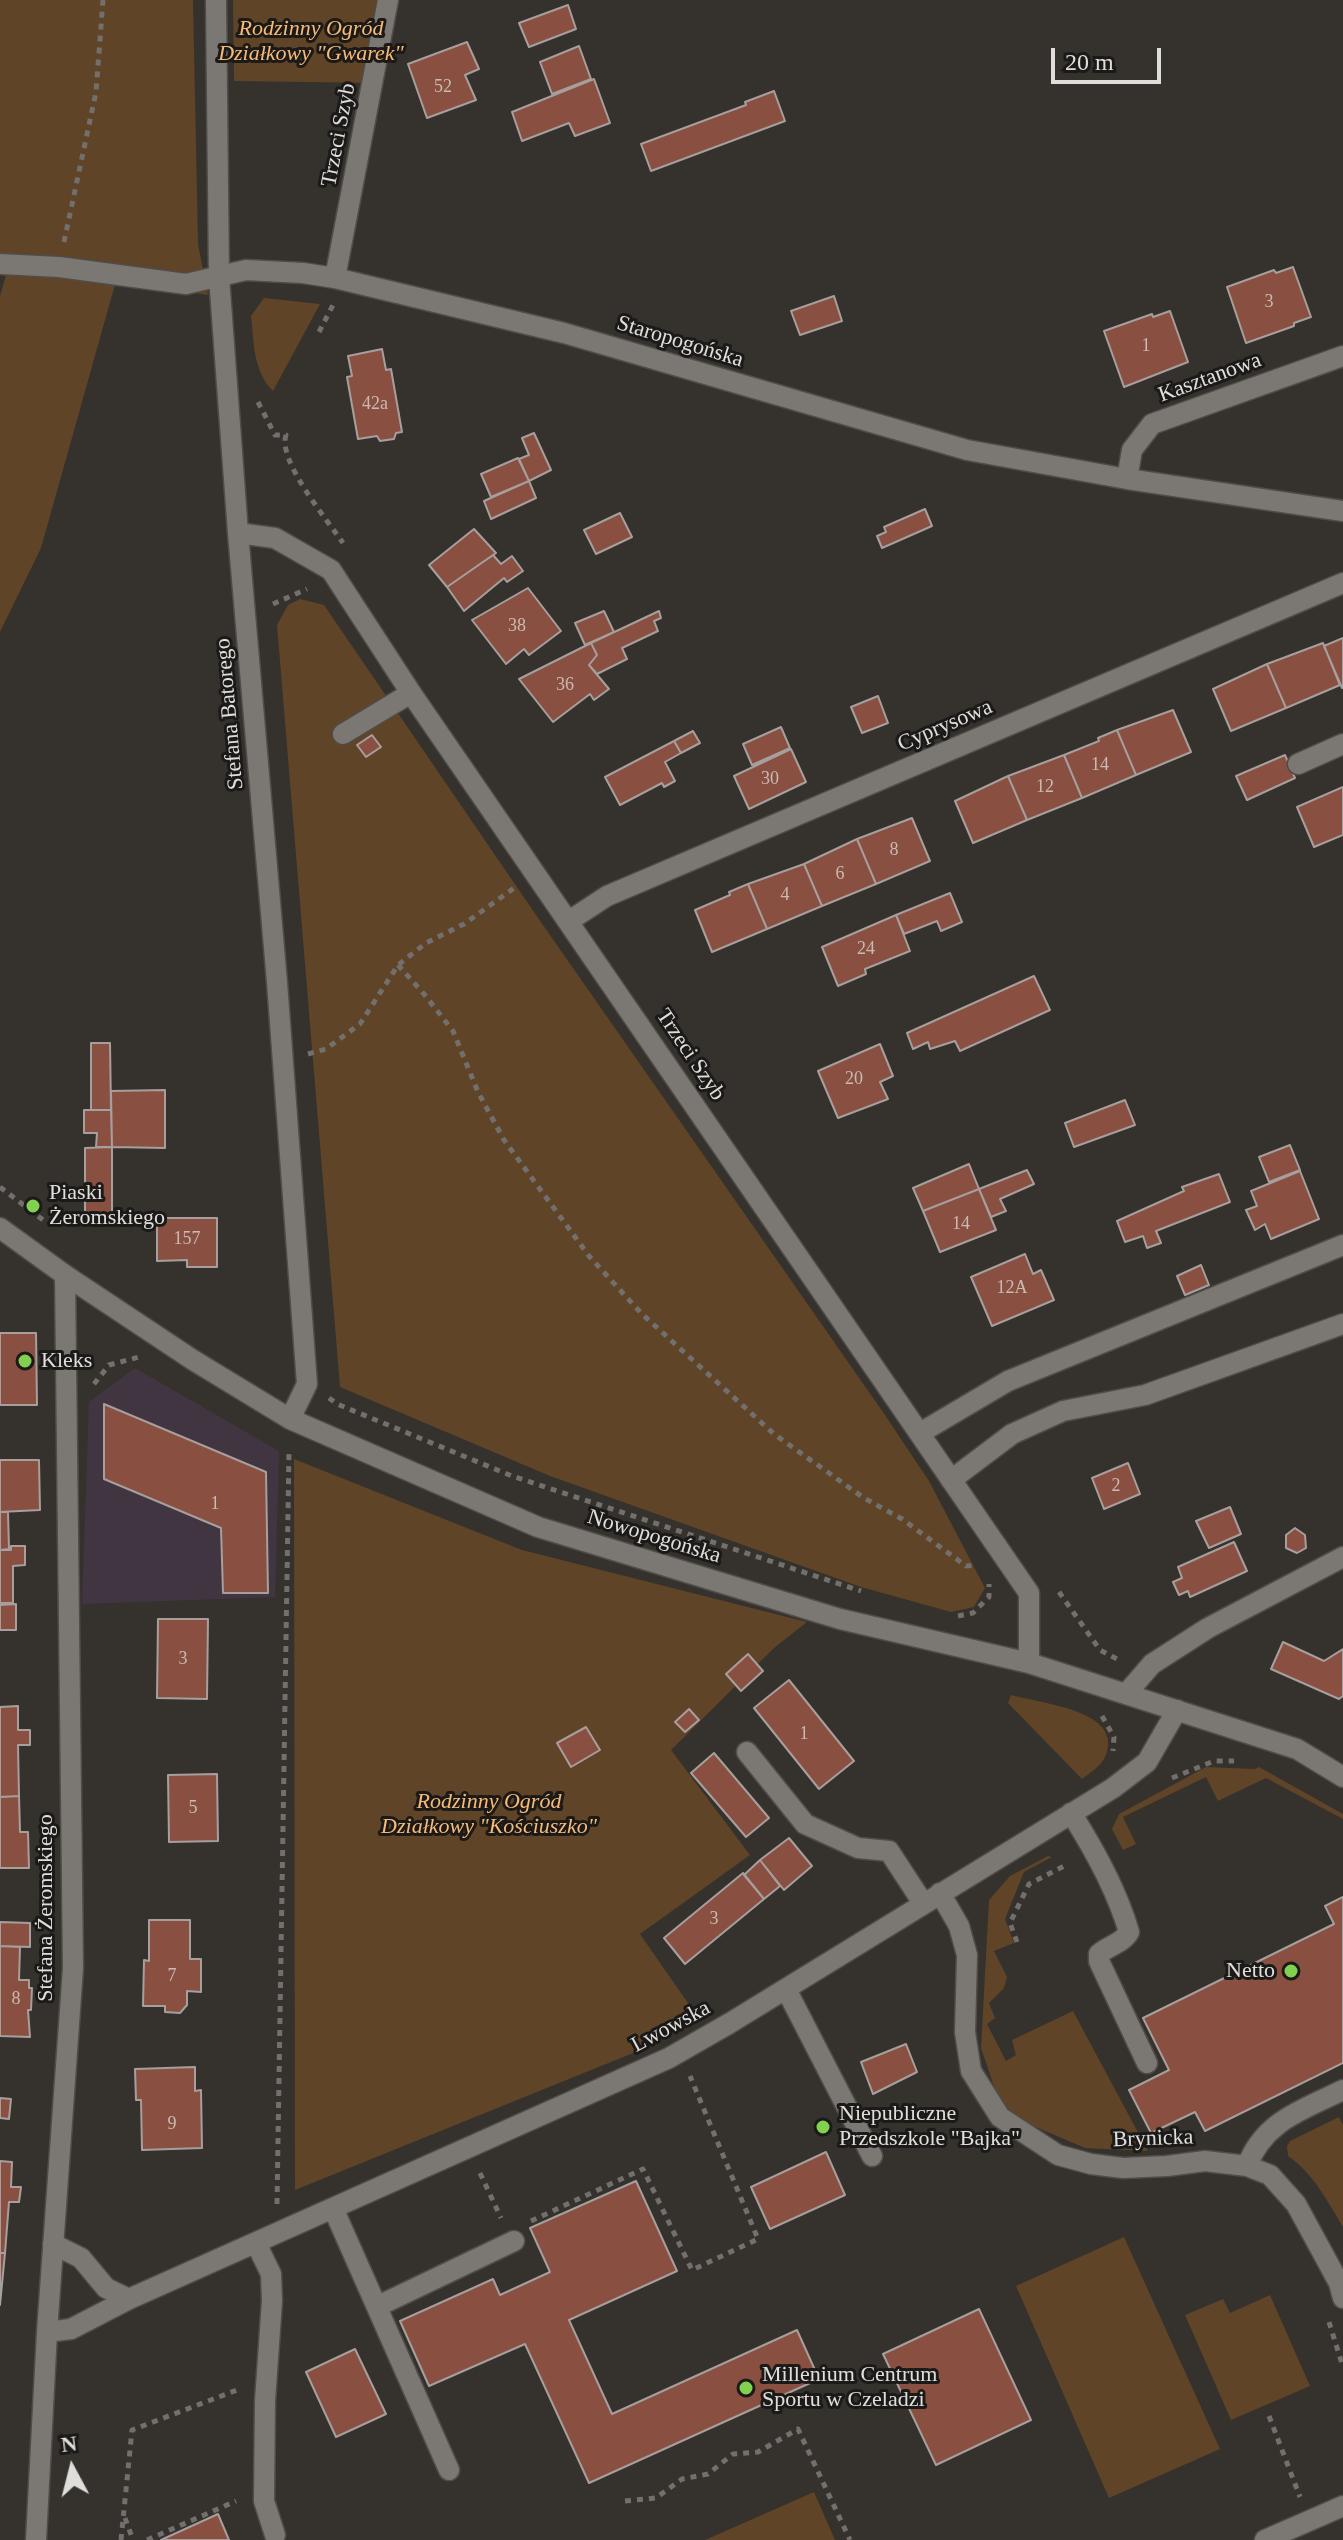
<!DOCTYPE html>
<html>
<head>
<meta charset="utf-8">
<style>
	body { margin:0 }
	#map { position:relative; width:1343px; height:2540px; overflow:hidden; background:#35312d; font-family:Georgia,serif }
	canvas { display:block }
	.north { position:absolute; left:32px; top:2428px; width:80px; height:80px; -webkit-text-stroke:6px #1b1a18; paint-order:stroke; rotate:353deg; font-size:22px; font-weight:700; line-height:32px; text-align:center; color:#e0dedb }
	.north::after { content:''; display:block; margin:auto; width:28px; height:36px; background:#e0dedb; clip-path:polygon(50% 0,100% 100%,50% 72%,0 100%) }
	.scale { position:absolute; left:1051px; top:48px; width:110px; height:36px; box-sizing:border-box; border:4px solid #e0dedb; border-top:0; padding-left:10px; font-size:24px; line-height:28px; white-space:nowrap; color:#e0dedb; -webkit-text-stroke:6px #1b1a18; paint-order:stroke }
</style>
</head>
<body>
<div id="map">
<canvas width="1343" height="2540"></canvas>
<div class="north">N</div>
<div class="scale">20 m</div>
</div>
<script>
const ctx = document.querySelector('canvas').getContext('2d');
ctx.lineJoin = 'round';
function fill(path, color) {
  ctx.fillStyle = color;
  ctx.fill(path, 'evenodd');
}
function strokePath(path, color, width, dash) {
  ctx.strokeStyle = color;
  ctx.lineWidth = width;
  ctx.lineCap = dash ? 'butt' : 'round';
  ctx.setLineDash(dash || []);
  ctx.stroke(path);
}
function drawText(font, color, halo, rows, align = 'center') {
  ctx.font = font + ' Georgia,serif';
  ctx.lineWidth = 6;
  ctx.setLineDash([]);
  ctx.textBaseline = 'middle';
  ctx.strokeStyle = halo;
  ctx.fillStyle = color;
  for (const [text, x, y, turn = 0] of rows) {
    ctx.save();
    ctx.translate(x, y);
    ctx.rotate((+turn || 0) * Math.PI / 180);
    ctx.textAlign = isNaN(turn) ? turn : align;
    if (halo) ctx.strokeText(text, 0, 0);
    ctx.fillText(text, 0, 0);
    ctx.restore();
  }
}
const industrial = new Path2D(`
	M135,1368L279,1451L275,1597L82,1604L89,1402Z`);
const green = new Path2D(`
	M0,0H193L198,244L208,295L116,281L41,548L0,632V296L6,275L0,274Z
	M233,0H390L377,83L234,81Z
	M264,298L320,304L273,391C253,371 254,343 251,316Z
	M300,599L324,605L536,915L885,1415L929,1481L985,1588L974,1607L951,1612L861,1587L550,1476L340,1387L277,625L288,605Z
	M294,1459L522,1550L807,1622L774,1648L671,1750L750,1855L640,1934L697,2016L643,2049L295,2190Z
	M1011,1695C1036,1702 1105,1709 1108,1740C1109,1761 1097,1768 1082,1779L1008,1703Z
	M1206,1767L1255,1769L1259,1767L1343,1814V1819L1266,1778L1218,1801L1206,1777L1123,1817L1136,1844L1123,1850L1112,1829L1119,1814Z
	M1048,1856L1052,1857L1024,1872L1005,1919L1014,1943L994,1951L1007,1977L1004,1988L989,2003L995,2018L987,2024L1006,2061L1016,2055L1012,2040L1073,2011L1148,2151L1085,2148L1003,2113L981,2048L989,1900L1010,1876Z
	M1339,2117L1343,2125V2227C1328,2202 1313,2173 1288,2156L1287,2146L1290,2141Z
	M1124,2237L1220,2449L1109,2498L1016,2286Z
	M1270,2295L1310,2386L1231,2420L1185,2315L1223,2299L1230,2313Z
	M814,2492L835,2540H705Z`);
const building = new Path2D(`
	M568,5L576,29L529,47L519,23Z
	M467,42L479,69L465,75L476,100L427,118L408,64Z
	M579,46L591,79L552,94L540,62Z
	M594,79L610,123L575,136L569,123L522,141L512,112Z
	M774,91L785,121L651,171L641,144L746,105L745,102Z
	M1293,267L1311,317L1294,323V326L1246,343L1227,287L1274,270L1276,273Z
	M834,296L842,321L800,335L791,311Z
	M1170,311L1188,362L1124,387L1104,331L1152,314L1153,317Z
	M382,349L386,370L391,369L402,432L396,433L394,439L380,441L377,436L358,439L347,377L352,376L348,356Z
	M534,433L551,470L529,481L519,459L529,455L522,438Z
	M518,458L529,481L491,497L481,474Z
	M529,481L536,498L491,519L484,501Z
	M925,509L932,526L882,548L877,536L886,532L884,527Z
	M620,513L632,537L596,554L584,530Z
	M474,529L496,553L447,587L429,565Z
	M493,555L501,564L512,556L523,571L507,582L504,578L464,611L447,587Z
	M528,588L561,631L529,655L524,649L506,664L472,620Z
	M604,611L614,632L585,645L575,623Z
	M659,611L661,618L654,621L658,631L622,648L627,659L597,674L589,665L597,655L591,643Z
	M1343,638V687L1342,688L1324,646Z
	M591,643L597,655L589,665L609,689L594,700L590,694L553,722L519,679Z
	M1323,643L1340,685L1286,708L1267,664Z
	M1267,664L1286,708L1231,731L1213,689Z
	M878,696L888,723L862,733L851,707Z
	M1173,710L1191,752L1136,775L1117,730Z
	M781,727L790,748L752,765L743,744Z
	M1117,730L1136,775L1082,798L1064,755L1099,741L1098,738Z
	M693,731L700,743L681,753L674,741Z
	M372,735L381,747L366,757L357,745Z
	M674,741L681,753L665,762L675,781L664,787L662,783L620,805L605,777Z
	M791,749L806,782L749,809L734,776Z
	M1064,755L1082,798L1027,820L1008,776Z
	M1285,755L1295,778L1247,800L1236,776Z
	M1008,776L1027,820L973,843L955,801Z
	M1343,787V835L1314,847L1297,807Z
	M912,818L930,861L876,884L857,839Z
	M857,839L876,884L822,906L804,864Z
	M804,864L822,906L767,929L748,884Z
	M748,884L767,929L712,952L695,910L730,895L729,892Z
	M950,893L962,922L941,931L937,921L904,934L896,915Z
	M896,915L910,951L865,969L866,974L838,986L822,947Z
	M1034,976L1050,1010L960,1051L955,1041L930,1049L928,1042L913,1049L907,1033Z
	M91,1043H110L111,1110H91Z
	M880,1044L893,1076L880,1082L888,1099L838,1118L818,1071Z
	M165,1090V1148L112,1147L111,1091Z
	M1125,1100L1135,1125L1074,1147L1065,1123Z
	M84,1110H111L112,1147H96L97,1133H84Z
	M1290,1145L1300,1170L1269,1182L1259,1157Z
	M112,1147V1214H85V1148Z
	M969,1164L979,1189L923,1211L913,1188Z
	M1027,1170L1034,1184L1000,1199L1006,1211L991,1217L979,1189Z
	M1300,1171L1319,1219L1271,1239L1265,1224L1255,1230L1246,1210L1257,1206L1251,1191Z
	M1219,1174L1230,1202L1156,1231L1161,1243L1147,1248L1143,1236L1125,1242L1117,1221L1184,1191L1182,1187Z
	M979,1189L996,1230L940,1252L923,1211Z
	M157,1218H217V1267H187V1260L157,1261Z
	M1025,1254L1033,1274L1041,1270L1054,1300L992,1326L971,1277Z
	M1201,1265L1209,1285L1185,1295L1177,1276Z
	M0,1333H36L37,1405H0Z
	M104,1404L266,1472L268,1593H223L221,1528L104,1479Z
	M0,1460H39L40,1510L0,1512Z
	M1128,1463L1140,1494L1104,1509L1092,1478Z
	M1230,1507L1241,1534L1209,1548L1196,1521Z
	M0,1512H8L9,1549L0,1550Z
	M1295,1528L1305,1535L1306,1548L1297,1553L1286,1548V1535Z
	M1234,1542L1247,1571L1190,1597L1188,1591L1179,1595L1173,1582L1182,1578L1178,1567Z
	M11,1546H25V1565L13,1566V1603H0V1550H11Z
	M16,1604V1630H0V1605Z
	M158,1619H208L207,1699L157,1698Z
	M1283,1642L1324,1661L1343,1649V1696L1339,1699L1271,1669Z
	M748,1654L763,1671L741,1691L726,1674Z
	M789,1680L854,1761L819,1789L754,1708Z
	M18,1706V1730H30V1745H18L19,1796L0,1797V1707Z
	M689,1709L699,1720L685,1732L675,1722Z
	M586,1727L600,1750L571,1767L557,1743Z
	M714,1753L769,1818L746,1837L691,1773Z
	M217,1774L218,1841L169,1842L168,1775Z
	M19,1796L20,1832H28L29,1868H0V1797Z
	M789,1838L812,1866L784,1890L760,1860Z
	M760,1860L780,1886L764,1899L744,1875Z
	M743,1873L764,1899L685,1964L664,1938Z
	M1343,1897V2063L1205,2131L1195,2112L1151,2133L1129,2090L1169,2070L1143,2018L1334,1924L1325,1906Z
	M149,1920H190V1959H201V1992L187,1991V2005L180,2013L165,2012V2006H143L144,1960L149,1961Z
	M0,1922L30,1923V1947L0,1946Z
	M0,1946L20,1947L19,1980H29V1988H32L31,2010H28L30,2037L0,2036Z
	M906,2044L917,2072L873,2094L861,2062Z
	M195,2067V2091L201,2090L202,2148L142,2150L141,2100H136L135,2069Z
	M0,2098L11,2099L9,2119L0,2118Z
	M826,2152L845,2195L770,2229L751,2187Z
	M0,2161L12,2162L11,2187H21L19,2202H9L5,2253H0Z
	M636,2181L677,2271L569,2320L612,2414L797,2330L819,2379L589,2483L525,2344L429,2386L400,2321L493,2279L500,2295L550,2272L530,2228Z
	M0,2253H5L0,2305Z
	M979,2309L1031,2420L936,2465L883,2354Z
	M355,2349L386,2414L336,2437L306,2372Z
	M218,2514L229,2540H161Z`);
const path = new Path2D(`
	M64,242L96,92L103,0
	M319,332L333,305
	M258,402L275,435H286C277,460 328,521 343,543
	M273,604L307,589
	M398,965L424,994L453,1031L478,1092L504,1140L589,1256L641,1313L774,1434L864,1498L902,1519L966,1566L976,1565
	M308,1054L326,1049L360,1024L398,965L426,943L464,924L514,888
	M0,1187L47,1223
	M94,1384L109,1365L139,1357
	M329,1398L337,1404L512,1476L861,1591
	M1059,1592L1100,1650L1117,1659
	M958,1616L973,1613L989,1597V1584
	M1102,1716L1114,1737L1113,1751
	M1172,1778L1214,1761H1234
	M1017,1942L1010,1923L1029,1884L1068,1864
	M480,2173L501,2218
	M277,2204L289,1451
	M531,2221L643,2169L692,2270L758,2239L690,2076
	M1329,2322L1343,2367
	M1269,2416L1300,2497
	M625,2501L656,2498L682,2479L708,2474L733,2454L758,2452L798,2429L850,2540
	M125,2518L133,2540
	M121,2540L132,2430L237,2390
	M147,2540L236,2501`);
const minor = new Path2D(`
	M216,0L219,277L238,533L277,982L307,1384L290,1419
	M0,264L59,267L186,284L246,270L303,273L335,278L564,333L967,450L1127,479L1343,511
	M335,278L388,0
	M1127,479L1132,450L1152,424L1343,356
	M238,533L275,538L331,570L411,693L1029,1593V1663
	M343,734L411,693
	M1298,764L1343,744
	M569,921L607,896L1343,583
	M0,1228L65,1275L193,1360L290,1419L538,1527L840,1619L1029,1663L1297,1749L1343,1777
	M920,1433L1008,1381L1343,1245
	M951,1480L1012,1434L1063,1411L1145,1395L1343,1324
	M1126,1694L1152,1664L1208,1628L1343,1557
	M747,1752L805,1824L858,1848L889,1851L923,1903
	M1071,1813C1094,1849 1117,1891 1129,1932C1123,1943 1108,1946 1099,1954V1961L1147,2063
	M940,1893L959,1926L967,1955L965,2032L971,2071L1000,2117L1058,2155L1091,2164L1123,2168L1167,2166L1205,2161L1247,2166L1270,2175L1296,2204L1339,2283L1343,2298
	M786,1989L872,2156
	M1247,2166C1264,2121 1302,2110 1343,2090
	M333,2208L449,2470
	M256,2243L271,2274L272,2301L265,2401L264,2501L275,2535
	M53,2244L81,2258L106,2288L129,2299
	M378,2306L514,2241
	M47,2332L71,2329L129,2299L669,2058L730,2023L1113,1788L1147,1762L1177,1710
	M36,2540L47,2332L73,1968L65,1275
	M1265,2540L1343,2506`);
const markers = [
	[33,1206,8,"#82d050"],
	[25,1361,8,"#82d050"],
	[1291,1971,8,"#82d050"],
	[823,2127,8,"#82d050"],
	[746,2388,8,"#82d050"]
];
const numberNames = [
	["52",443,87],
	["3",1269,302],
	["1",1146,346],
	["42a",375,404],
	["38",517,626],
	["36",565,685],
	["14",1100,765],
	["30",770,779],
	["12",1045,787],
	["8",894,850],
	["6",840,874],
	["4",785,895],
	["24",866,949],
	["20",854,1079],
	["14",961,1224],
	["157",187,1239],
	["12A",1012,1288],
	["2",1116,1486],
	["1",215,1504],
	["3",183,1659],
	["1",804,1734],
	["5",193,1808],
	["3",714,1919],
	["7",172,1976],
	["8",16,1999],
	["9",172,2124]
];
const parkNames = [
	["Rodzinny Ogród",311,29],
	["Działkowy \"Gwarek\"",311,54],
	["Rodzinny Ogród",489,1802],
	["Działkowy \"Kościuszko\"",489,1827]
];
const streetNames = [
	["Trzeci Szyb",339,135,-79],
	["Staropogońska",680,342,17],
	["Kasztanowa",1210,378,-20],
	["Stefana Batorego",230,714,-95],
	["Cyprysowa",945,726,-23],
	["Trzeci Szyb",690,1055,56],
	["Nowopogońska",654,1537,17],
	["Stefana Żeromskiego",46,1908,-90],
	["Lwowska",671,2027,-28],
	["Brynicka",1153,2139,-2]
];
const poiNames = [
	["Piaski",49,1193],
	["Żeromskiego",49,1218],
	["Kleks",41,1361],
	["Netto",1275,1971,"right"],
	["Niepubliczne",839,2114],
	["Przedszkole \"Bajka\"",839,2139],
	["Millenium Centrum",762,2375],
	["Sportu w Czeladzi",762,2400]
];
fill(industrial, '#423542');
fill(green, '#5f4427');
fill(building, '#895041');
strokePath(building, '#a69f9d', 2);
strokePath(minor, '#504c49', 23);
strokePath(path, '#726f6c', 5, [6, 6]);
strokePath(minor, '#7b7772', 20);
for (const [x, y, r, color] of markers) {
  const dot = new Path2D();
  dot.arc(x, y, r, 0, 2 * Math.PI);
  ctx.fillStyle = color;
  ctx.fill(dot);
  strokePath(dot, '#1b1a18', 3);
}
drawText('18px', '#cabab4', null, numberNames);
drawText('italic 22px', '#f8ba77', '#1b1a18', parkNames);
drawText('22px', '#e0dedb', '#1b1a18', streetNames);
drawText('22px', '#e0dedb', '#1b1a18', poiNames, 'left');
</script>
</body>
</html>
